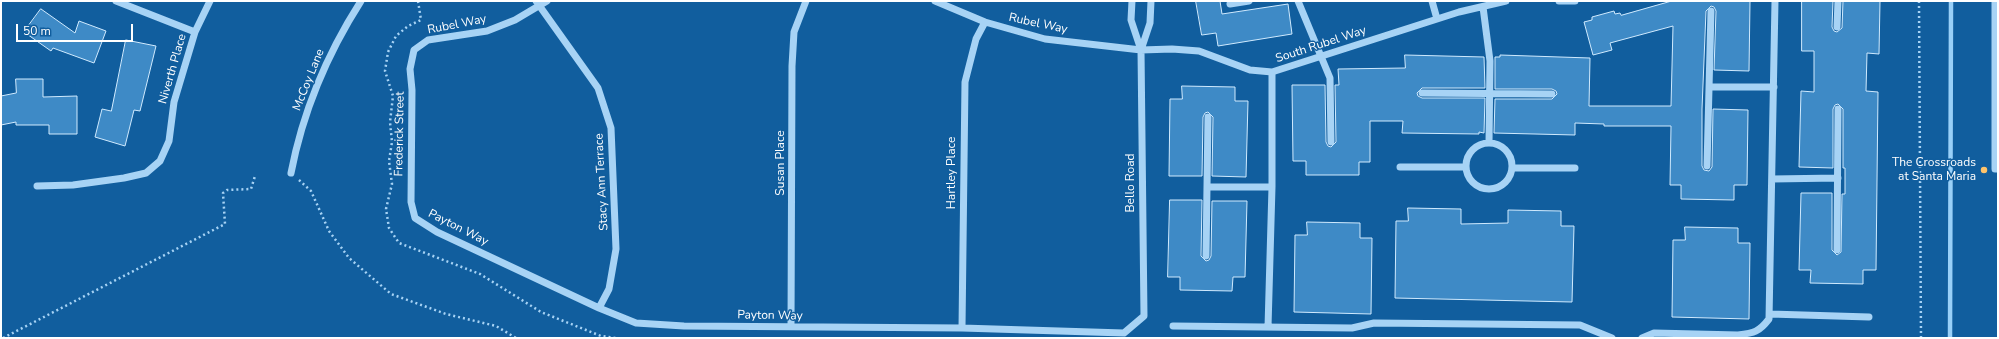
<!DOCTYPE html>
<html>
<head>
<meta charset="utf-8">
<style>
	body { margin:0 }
	#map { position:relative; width:1999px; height:339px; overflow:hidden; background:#115e9e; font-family:"Nunito Sans",sans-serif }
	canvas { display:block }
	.frame { position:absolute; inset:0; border:2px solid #fff; pointer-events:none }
	.scale { position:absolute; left:16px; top:24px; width:117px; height:18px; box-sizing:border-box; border:2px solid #fff; border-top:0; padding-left:5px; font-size:12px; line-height:14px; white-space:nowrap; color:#fff; -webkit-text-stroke:3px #115e9e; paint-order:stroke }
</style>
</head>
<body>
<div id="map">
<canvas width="1999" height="339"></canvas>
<div class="frame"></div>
<div class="scale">50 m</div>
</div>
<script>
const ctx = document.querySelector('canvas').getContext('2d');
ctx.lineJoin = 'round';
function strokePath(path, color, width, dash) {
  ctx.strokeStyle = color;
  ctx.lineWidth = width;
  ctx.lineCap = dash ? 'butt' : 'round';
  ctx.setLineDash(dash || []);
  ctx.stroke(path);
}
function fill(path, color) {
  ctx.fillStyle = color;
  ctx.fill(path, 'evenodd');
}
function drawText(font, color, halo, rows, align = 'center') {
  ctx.font = font + ' "Nunito Sans",sans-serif';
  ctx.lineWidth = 3;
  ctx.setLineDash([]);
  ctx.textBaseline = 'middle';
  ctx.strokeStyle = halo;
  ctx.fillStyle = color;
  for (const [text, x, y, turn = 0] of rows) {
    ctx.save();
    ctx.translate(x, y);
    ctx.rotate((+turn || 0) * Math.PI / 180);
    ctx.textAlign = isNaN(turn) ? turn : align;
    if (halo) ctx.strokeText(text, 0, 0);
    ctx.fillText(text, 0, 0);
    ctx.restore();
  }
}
const stream = new Path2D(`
	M1950,338L1951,1`);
const building = new Path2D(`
	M1196,1H1220L1222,14L1288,4L1292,34L1218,46L1216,33L1202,35Z
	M1672,1H1750L1749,71L1714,70L1716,11L1714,7L1711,6L1706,11L1702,109V166L1704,170L1709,171L1712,167L1713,109L1748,110L1747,185H1734V200L1681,199V185H1670L1671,126H1604V124L1575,123V135L1494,133L1495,99H1552L1557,94L1556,91L1552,89H1495V57H1500V55L1590,58L1589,106H1671L1673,26L1610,43L1612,50L1593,55L1584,22L1592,20V17L1614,11L1615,14L1620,13L1621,15Z
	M1802,1H1833L1832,27L1834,31L1837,32L1842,28L1843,1H1880L1879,54L1867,53L1866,91L1878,92L1876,270H1863V284L1810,283L1811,270H1799L1801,193H1832V250L1837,255L1841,252L1842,194H1845V168H1843V109L1838,104L1835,105L1833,109V168L1799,167L1801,91L1814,92V51H1802Z
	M41,9L75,33L79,21L106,31L94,63L53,48L51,51L24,32Z
	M126,40L156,46L140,111L134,110L125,146L95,137L102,109L111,111Z
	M1405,55L1484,57L1485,88H1422L1417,93L1418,96L1422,98H1485L1484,133L1479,132V134L1402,133L1403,121H1370V162H1359V175H1306V161H1293L1292,85H1325L1326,142L1328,146L1331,147L1336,142L1335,85H1339L1338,69L1405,68Z
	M16,79H43V97L77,96V134H49V125H16V122L1,125V96L16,93Z
	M1182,86L1235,87V101H1248L1246,177L1212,176L1213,117L1208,112L1205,113L1203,117L1202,176H1169L1170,99H1182Z
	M1170,200H1202L1201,256L1206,261L1209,260L1211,256L1212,201H1247L1245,277H1233L1232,291L1180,290V277H1168Z
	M1408,208L1461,209V224L1508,223V210L1561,211V226H1574L1572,302L1395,298L1396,221H1408Z
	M1307,222L1360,223V238H1372L1371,314L1294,312L1295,235H1307Z
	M1685,227L1738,228V243H1750L1749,319L1672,317L1673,240H1685Z`);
const path = new Path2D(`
	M418,1L421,20L408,26L396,36L388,52L385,71L393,96L390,122L392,142L389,161L392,184L386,209L389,228L399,243L480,274L541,312L601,336L616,338
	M1919,1L1921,338
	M299,180L311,191L329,231L349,258L391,294L446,314L496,326L516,338
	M3,338L225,224L223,193L227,190L251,189L255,176`);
const minor = new Path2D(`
	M116,1L195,32
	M536,1L598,88L611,128L616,249L609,289L599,308
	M547,1L515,20L487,31L428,40L414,50L410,69L412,90L411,202L415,218L437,232L599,308L636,323L684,326L962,328L1124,333L1144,316L1141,50L1131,20L1132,1
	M935,1L985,22L1045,39L1141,50L1172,49L1199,51L1250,70L1272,72L1459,12L1506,1
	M1298,1L1330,78L1331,142
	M1432,1L1437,19
	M1559,1H1575
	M1995,1V169H1998
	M1230,4L1249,1
	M1483,7L1490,61L1489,143
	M1837,27L1838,1
	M1141,50L1150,23L1151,1
	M1709,87H1774
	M1422,93L1552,94
	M1466 166a23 23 0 1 1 46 0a23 23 0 1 1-46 0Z
	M1707,166L1711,11
	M1400,167H1466
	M1512,168H1575
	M291,173C303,111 327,54 361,1
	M1772,179L1838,178
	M37,186L73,185L124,178L146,173L160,161L169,141L174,102L195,32L210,1
	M1207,187H1272
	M1837,250L1838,109
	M1206,256L1208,117
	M1770,314L1869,317
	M1173,326L1352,328L1374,323L1580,325L1612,338
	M791,327L792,66L794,32L806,1
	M1268,327L1272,187V72
	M962,328L965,82L976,39L985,22
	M1642,338L1654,333L1738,335C1754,333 1759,332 1769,319L1775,1`);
const markers = [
	[1984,170,4,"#ffc46b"]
];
const streetNames = [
	["Rubel Way",1038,24,12],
	["Rubel Way",457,25,-11],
	["South Rubel Way",1321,45,-18],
	["Niverth Place",173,69,-74],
	["McCoy Lane",309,80,-68],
	["Frederick Street",400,134,-89],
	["Susan Place",781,163,-90],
	["Hartley Place",952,173,-90],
	["Stacy Ann Terrace",602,182,-93],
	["Bello Road",1131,183,-90],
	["Payton Way",458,228,27],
	["Payton Way",770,316,1]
];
const poiNames = [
	["The Crossroads",1976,163],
	["at Santa Maria",1976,177]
];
strokePath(stream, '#99d0f8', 4.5);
fill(building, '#3e8ac6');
strokePath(building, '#d0eafe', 1);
strokePath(path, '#a7d3f5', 2.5, [2, 3]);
strokePath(minor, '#a7d3f5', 7);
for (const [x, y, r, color] of markers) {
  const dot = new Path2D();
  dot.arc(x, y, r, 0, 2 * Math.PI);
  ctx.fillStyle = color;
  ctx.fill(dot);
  strokePath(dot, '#115e9e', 1.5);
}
drawText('12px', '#fff', '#115e9e', streetNames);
drawText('12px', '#fff', '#115e9e', poiNames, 'right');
</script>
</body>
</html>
